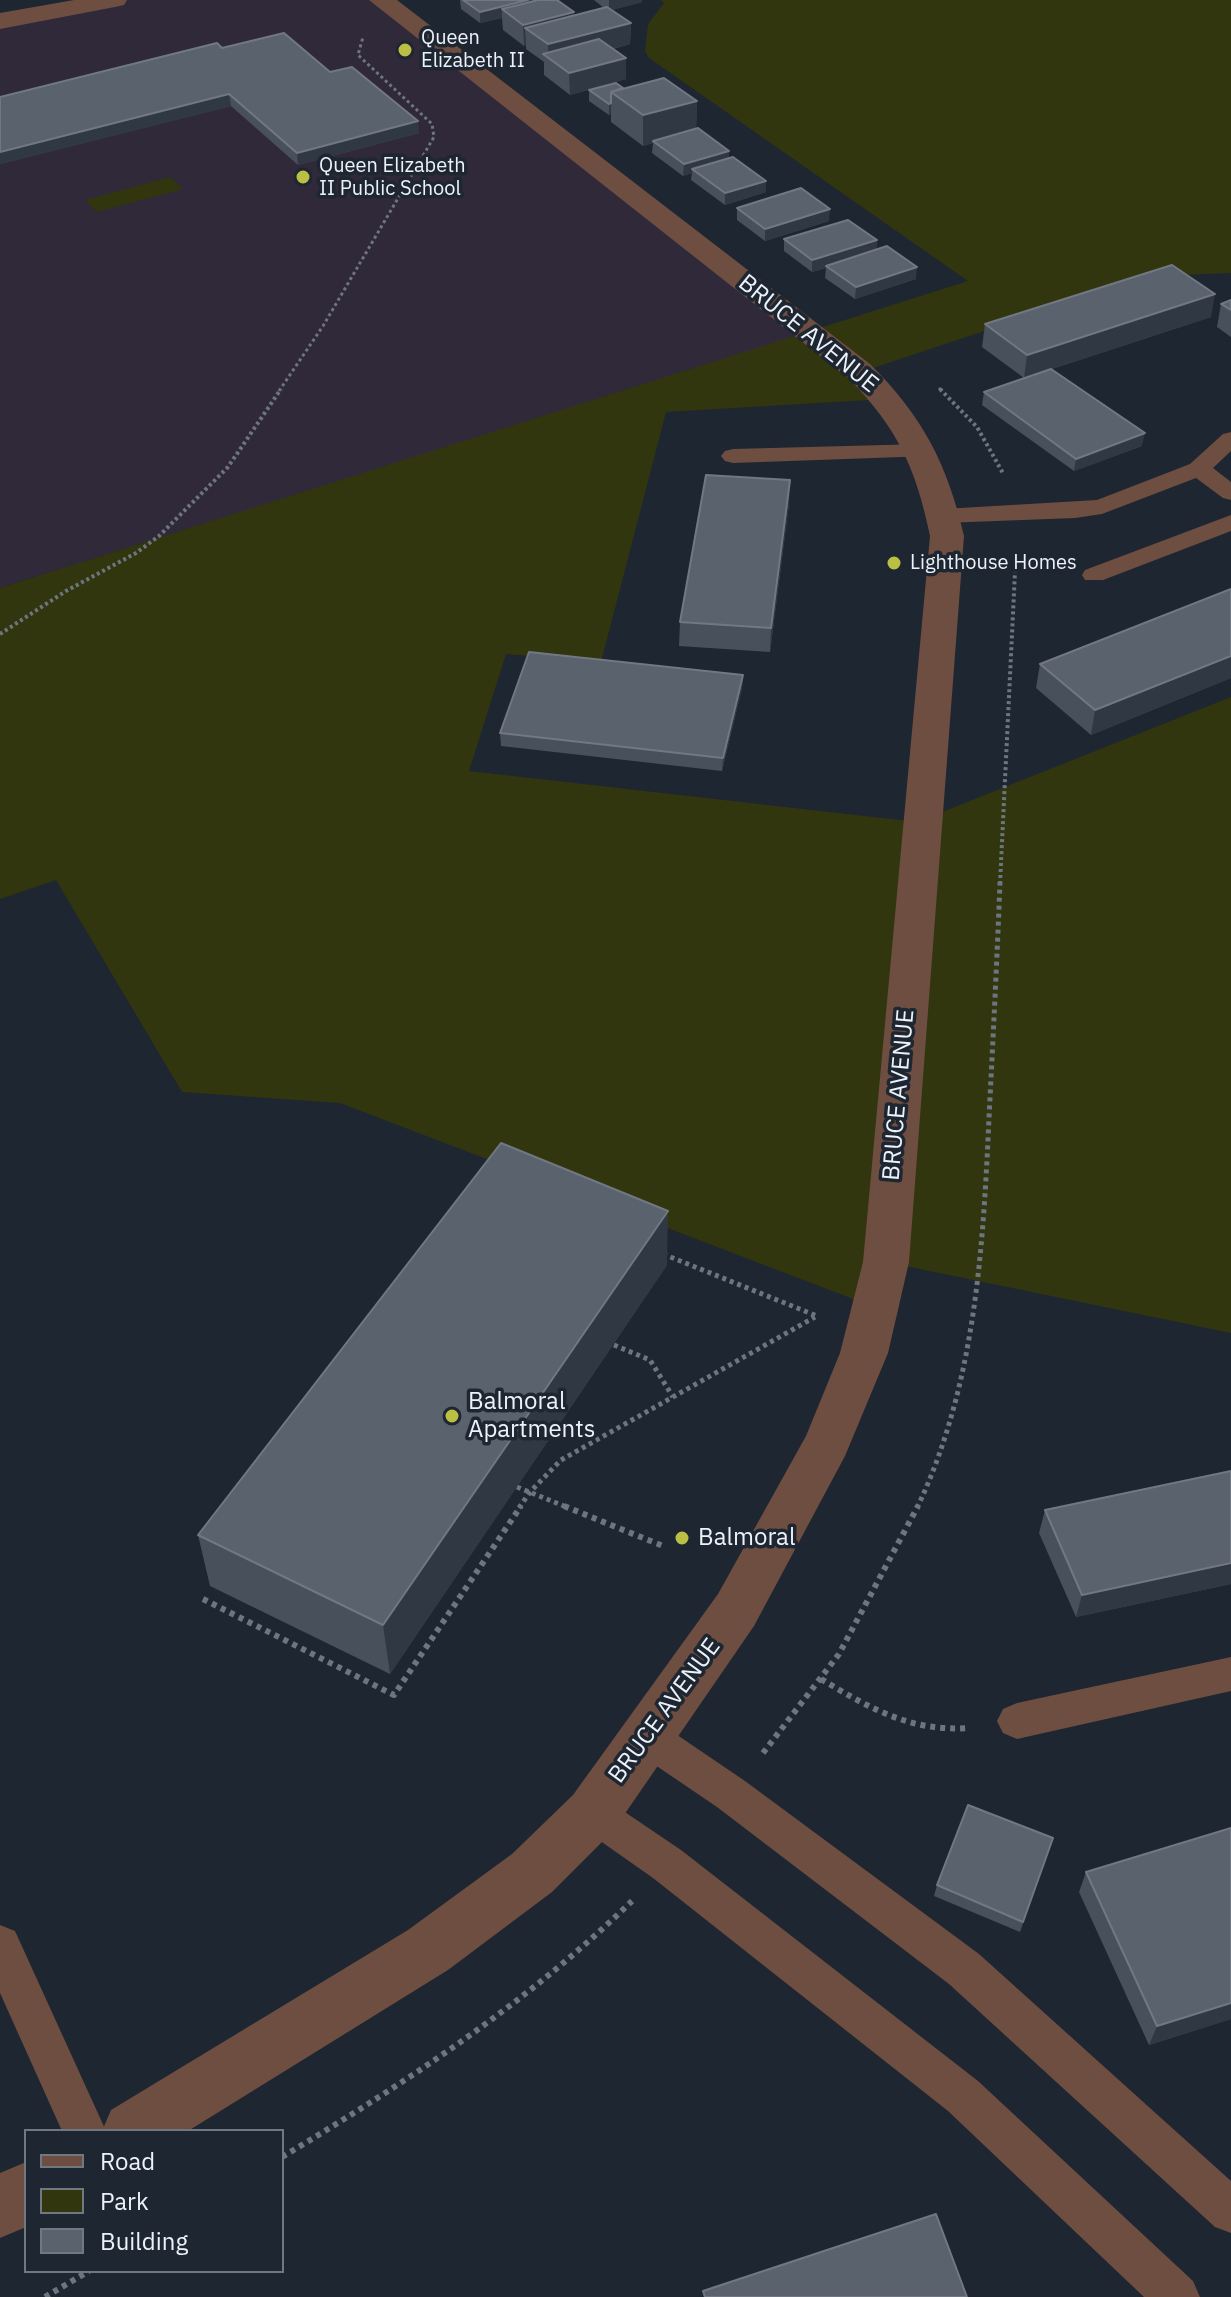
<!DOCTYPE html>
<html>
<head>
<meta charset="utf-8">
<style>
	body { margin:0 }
	#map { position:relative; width:1231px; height:2297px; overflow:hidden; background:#1e2631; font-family:"IBM Plex Sans",sans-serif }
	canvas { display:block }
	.legend { position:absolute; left:24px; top:2129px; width:260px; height:144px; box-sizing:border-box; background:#1e2631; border:2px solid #707881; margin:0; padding:10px 14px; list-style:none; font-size:24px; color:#ecf2fa }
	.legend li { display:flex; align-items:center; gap:16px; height:40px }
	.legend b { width:40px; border:2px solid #707881 }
</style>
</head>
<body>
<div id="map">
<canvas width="1231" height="2297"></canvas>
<ul class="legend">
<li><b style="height:10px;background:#6e4e41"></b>Road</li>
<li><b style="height:22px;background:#31360f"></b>Park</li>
<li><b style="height:22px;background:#5a626d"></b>Building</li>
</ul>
</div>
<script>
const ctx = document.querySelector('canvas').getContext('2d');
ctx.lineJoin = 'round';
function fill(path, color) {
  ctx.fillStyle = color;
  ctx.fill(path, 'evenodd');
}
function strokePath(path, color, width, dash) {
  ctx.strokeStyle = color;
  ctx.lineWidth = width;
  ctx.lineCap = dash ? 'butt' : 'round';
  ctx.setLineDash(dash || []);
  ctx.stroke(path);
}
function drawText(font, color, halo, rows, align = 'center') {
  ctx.font = font + ' "IBM Plex Sans",sans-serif';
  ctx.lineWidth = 7;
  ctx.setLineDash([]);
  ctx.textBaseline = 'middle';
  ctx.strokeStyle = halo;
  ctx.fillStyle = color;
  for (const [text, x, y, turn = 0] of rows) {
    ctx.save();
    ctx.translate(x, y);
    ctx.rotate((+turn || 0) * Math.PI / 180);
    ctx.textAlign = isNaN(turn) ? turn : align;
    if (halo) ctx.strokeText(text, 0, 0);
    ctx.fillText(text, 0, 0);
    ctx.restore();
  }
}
const education = new Path2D(`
	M110,0H378L807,334L0,588V20Z`);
const green = new Path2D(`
	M661,0H1231V273L1149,276L858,373L885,399L666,412L601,662L506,654L469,771L917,822L1231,697V1333L881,1261L869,1305L340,1103L182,1092L56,880L0,899V588L968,281L649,58L645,51L648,24L664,3Z
	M170,177L183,189L97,212L85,200Z`);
const pathFar3 = new Path2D(`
	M939,388L942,391
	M279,391L323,326L434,137L432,124L358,55L363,37`);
const pathFar2 = new Path2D(`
	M940,389L977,427L1004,475
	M0,634L66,591L136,553L159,536L228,467L281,389
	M1000,884L1016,551`);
const pathFar1 = new Path2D(`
	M663,1254L817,1316
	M614,1345L650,1360L673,1397
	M517,1487L569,1508
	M519,1508L530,1492L561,1460L815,1317
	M917,1508C975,1386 983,1251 989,1118C993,1039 997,961 1000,882`);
const path = new Path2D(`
	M564,1506L663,1546
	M203,1599L394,1695L521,1506
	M821,1679C869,1708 911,1732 968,1728
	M763,1753L839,1654L918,1506
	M282,2157C407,2082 527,2003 632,1901
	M45,2297L89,2271`);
const service = new Path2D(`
	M1231,432V451L1213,468L1231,482V500L1223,498L1196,478L1102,514L1075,518L943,523L934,521L931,516L934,511L943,509L1097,500L1190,464L1223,434Z
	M922,444L930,446L934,451L930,456L733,463L725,461L721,456L725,451L733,449Z
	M1231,515V531L1103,580H1085L1082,575L1085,570Z
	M1231,1657V1691L1017,1739L1003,1733L997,1721L1003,1709L1017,1703Z
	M647,1719L661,1724L745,1781L979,1954L1231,2181V2233L1215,2227L949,1984L717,1807L633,1750L627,1737L633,1724Z
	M593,1794L607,1800L681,1850L978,2081L1193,2281L1200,2297H1144L948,2111L653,1878L579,1826L573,1813L579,1800Z
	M0,1925L15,1931L106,2131H62L0,1993Z`);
const minor = new Path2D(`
	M74,0H127L124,5L115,7L0,29V13Z
	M369,0H397L870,364C923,417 947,463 964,536L909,1262L888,1353L845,1456L754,1626L613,1831L552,1892L448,1970L188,2131H102L111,2110L408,1930L512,1854L573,1795L718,1594L806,1436L840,1353L863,1262L930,536C916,468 897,427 848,378Z
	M26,2162V2227L0,2238V2173Z`);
const wall = new Path2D(`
	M460,0H557L574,12V15L604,8L594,0H642V2L612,10L631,23L630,44L613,49L626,58V79L570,95L544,75V62L526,49V45L524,46L503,30L502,18L480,23L461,9Z
	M222,48L330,72L419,133L298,165L231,106L0,164V97Z
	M623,88L697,101L696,129L729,158L766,181V192L725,205L691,180L692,173L683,176L652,153L653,143L643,146L611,122V115H609L589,101V90Z
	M737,208L829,221L765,241L737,220Z
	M784,239L877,240L876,250L916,279L855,299L825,278L826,268L812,272L784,251Z
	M1231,300V337L1217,327L1221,304Z
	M1211,317L1052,369L1142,446L1074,471L982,405L984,392L1024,378L982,347L985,324Z
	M789,504L770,652L679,646L680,622Z
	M1231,589V678L1091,735L1036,688L1040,664Z
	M743,675L742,688L722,771L501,746L500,733Z
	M667,1265L390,1674L210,1586L198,1535Z
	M1231,1471V1584L1076,1617L1039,1533L1045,1510Z
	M1231,1828V2019L1149,2045L1079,1892L1086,1872Z
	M1049,1849L1020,1932L934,1896L937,1885Z`);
const shadedWall = new Path2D(`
	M528,0H540L502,9V18L480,23V12Z
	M609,0H642V2L609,11Z
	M574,12V33L525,28L526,45L524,46L523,25Z
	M631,23L630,44L557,64L548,57V44Z
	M626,58V79L570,95L569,73Z
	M229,94L231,106L0,164V152Z
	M697,101L696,132L653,141L652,143L643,146V115Z
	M611,103V115H609V104Z
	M418,121L419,133L298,165L297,153Z
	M729,151V162L692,169V173L683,176L684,164Z
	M766,181V192L725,205V193Z
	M830,209L829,221L765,241V229Z
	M877,240L876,252L826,266V268L812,272V260Z
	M917,267L916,279L855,299L856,287Z
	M1215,294L1211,317L1024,378L1027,355Z
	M1145,433L1142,446L1074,471L1076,459Z
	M790,480L789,504L770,652L771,628Z
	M1231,656V678L1091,735L1095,710Z
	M743,675L742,688L722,771L723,758Z
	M668,1211L667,1265L390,1674L383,1625Z
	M1231,1563V1584L1076,1617L1082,1595Z
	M1231,2003V2019L1149,2045L1157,2026Z`);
const building = new Path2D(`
	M463,0H528L480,12Z
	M538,0H557L574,12L523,25L502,9Z
	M607,7L631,23L548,44L525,28Z
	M284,33L330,72L352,67L418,121L297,153L229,94L0,152V97L217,43L222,48Z
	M599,39L626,58L569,73L543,54Z
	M664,78L697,101L643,115L611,92Z
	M616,83L623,88L611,92V103L609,104L589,90Z
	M698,128L729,151L684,164L653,141Z
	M733,157L766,181L725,193L692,169Z
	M801,188L830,209L765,229L737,208Z
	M848,220L877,240L812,260L784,239Z
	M887,246L917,267L856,287L826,266Z
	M1172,265L1215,294L1027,355L985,324Z
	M1231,300V310L1221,304Z
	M1051,369L1145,433L1076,459L984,392Z
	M706,475L790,480L771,628L680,622Z
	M1231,589V656L1095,710L1040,664Z
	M529,652L743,675L723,758L500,733Z
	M501,1143L668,1211L383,1625L198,1535Z
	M1231,1471V1563L1082,1595L1045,1510Z
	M968,1805L1053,1838L1023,1922L937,1885Z
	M1231,1828V2003L1157,2026L1086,1872Z
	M936,2214L967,2297H705L703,2291Z`);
const markers = [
	[405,50,8,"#bbc044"],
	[303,177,8,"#bbc044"],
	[894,563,8,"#bbc044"],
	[452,1416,8,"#bbc044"],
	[682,1538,8,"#bbc044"]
];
const farPoinames = [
	["Queen",421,38],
	["Elizabeth II",421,61],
	["Queen Elizabeth",319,166],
	["II Public School",319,189],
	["Lighthouse Homes",910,563]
];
const streetNames = [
	["BRUCE AVENUE",808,334,39],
	["BRUCE AVENUE",899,1095,-85],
	["BRUCE AVENUE",665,1711,-54]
];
const poiNames = [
	["Balmoral",468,1402],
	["Apartments",468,1430],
	["Balmoral",698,1538]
];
fill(education, '#30293a');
fill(green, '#31360f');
strokePath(pathFar3, '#6d757f', 3, [3, 3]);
strokePath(pathFar2, '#6d757f', 4, [3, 3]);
strokePath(pathFar1, '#6d757f', 5, [4, 4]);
strokePath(path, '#6d757f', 6, [5, 5]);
fill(service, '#6e4e41');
fill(minor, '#6e4e41');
fill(wall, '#48505c');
fill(shadedWall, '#303844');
fill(building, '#5a626d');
strokePath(building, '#717883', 2);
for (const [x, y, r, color] of markers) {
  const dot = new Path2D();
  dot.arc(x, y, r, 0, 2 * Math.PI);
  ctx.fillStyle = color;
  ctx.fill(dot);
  strokePath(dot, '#1e2631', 3);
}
drawText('20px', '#ecf2fa', '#1e2631', farPoinames, 'left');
drawText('24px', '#ecf2fa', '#1e2631', streetNames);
drawText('24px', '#ecf2fa', '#1e2631', poiNames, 'left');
</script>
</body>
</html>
